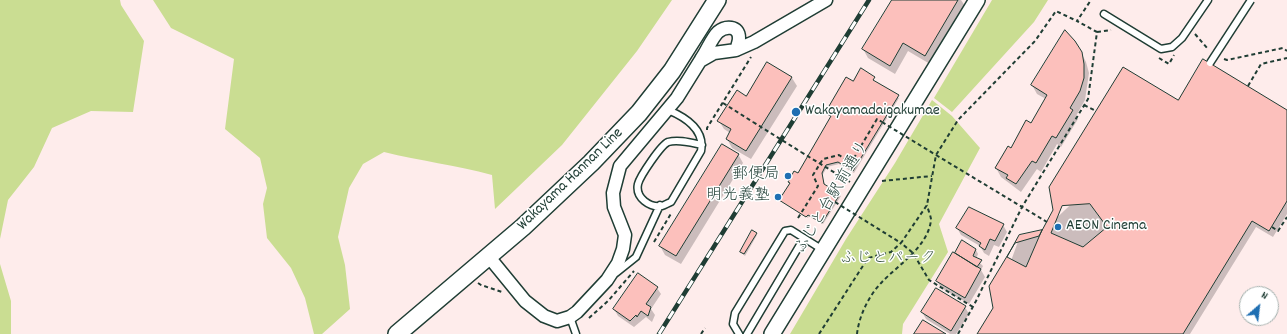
<!DOCTYPE html>
<html>
<head>
<meta charset="utf-8">
<style>
	body { margin:0 }
	#map { position:relative; width:1287px; height:334px; overflow:hidden; background:#feeceb; font-family:Dekko,sans-serif }
	canvas { display:block }
	.north { position:absolute; left:1239px; top:286px; width:40px; height:40px; box-sizing:border-box; background:#fff; border:1px solid #a5b1ae; border-radius:50%; rotate:28deg; font-size:11px; font-weight:700; line-height:16px; text-align:center; color:#1f3d34 }
	.north::after { content:''; display:block; margin:auto; width:14px; height:18px; background:#1f6fb2; clip-path:polygon(50% 0,100% 100%,50% 72%,0 100%) }
</style>
</head>
<body>
<div id="map">
<canvas width="1287" height="334"></canvas>
<div class="north">N</div>
</div>
<script>
const ctx = document.querySelector('canvas').getContext('2d');
ctx.lineJoin = 'round';
function fill(path, color) {
  ctx.fillStyle = color;
  ctx.fill(path, 'evenodd');
}
function strokePath(path, color, width, dash) {
  ctx.strokeStyle = color;
  ctx.lineWidth = width;
  ctx.lineCap = dash ? 'butt' : 'round';
  ctx.setLineDash(dash || []);
  ctx.stroke(path);
}
function drawText(font, color, halo, rows, align = 'center') {
  ctx.font = font + ' Dekko,"Klee One",sans-serif';
  ctx.lineWidth = 3;
  ctx.setLineDash([]);
  ctx.textBaseline = 'middle';
  ctx.strokeStyle = halo;
  ctx.fillStyle = color;
  for (const [text, x, y, turn = 0] of rows) {
    ctx.save();
    ctx.translate(x, y);
    ctx.rotate((+turn || 0) * Math.PI / 180);
    ctx.textAlign = isNaN(turn) ? turn : align;
    if (halo) ctx.strokeText(text, 0, 0);
    ctx.fillText(text, 0, 0);
    ctx.restore();
  }
}
const green = new Path2D(`
	M0,0H120L121,5L144,41L133,112L91,111L52,128L34,167L8,200L0,239Z
	M153,0H672L637,51L562,145L495,209L492,175C456,165 420,161 384,152L363,164L349,188L338,237L345,265L350,309L322,334H314L305,298L291,268L267,238L263,204L267,188L260,158L225,129L234,59L171,28Z
	M992,0H1048L1034,22L952,112L934,98Z
	M932,100L952,116L980,148L939,224L948,252L903,324L902,334H790L846,239L895,163Z
	M0,264L11,301V334H0Z`);
const shadow = new Path2D(`
	M893,0H961L965,6L930,64L908,51L895,74L868,58L863,49Z
	M1075,41L1086,62L1089,73L1085,100L1076,116L1078,119L1061,147L1057,144L1041,172L1037,169L1021,192L1001,177L996,168L1031,124L1046,99L1037,94L1032,85Z
	M792,78L797,86L751,159L732,148L727,139L730,133L724,129L719,121L747,97Z
	M874,78V81L899,98L854,173L839,164L827,167L822,176L825,185L841,196L823,224L809,216L808,218L780,200L791,184L789,182L799,175L832,117L826,113L853,82Z
	M1178,102L1287,111V214L1273,237L1256,227L1190,334H978L994,308L1020,236L1043,231Z
	M738,154L743,163L681,264L665,255L660,246Z
	M990,217L1003,225L1007,232L999,247L994,245L989,256L984,253L980,246L961,235L957,228Z
	M756,234L757,235L745,256L741,252Z
	M976,250L978,254L976,259L983,266L981,270L985,277L969,304L941,288L937,281L958,257L956,253Z
	M657,288L661,294L651,309L655,315L652,322L646,317L634,327L618,316L614,309Z
	M965,307L969,314L956,334H950L926,319L922,312Z`);
const building = new Path2D(`
	M892,0H958L925,56L903,43L890,66L862,49Z
	M1065,30L1075,41L1082,52L1084,64V78L1080,91L1070,108L1073,110L1056,138L1052,136L1036,163L1032,161L1016,184L1006,178L1008,175L995,168L1008,146L1011,148L1026,120L1031,123L1047,95L1031,85Z
	M1203,59L1287,110V201L1269,231L1252,221L1183,334H977L993,308L989,286L1015,243L1039,236L1053,210L1049,187L1123,67L1178,100Z
	M767,62L792,77L746,151L726,139L731,129L717,121L737,90L746,96Z
	M861,68L875,77L873,80L899,95L853,171L838,162L826,165L822,173L824,184L840,194L822,223L808,215L806,217L779,200L790,183L788,182L794,171L798,173L831,116L825,113L846,77L853,81Z
	M722,144L739,154L676,256L659,246Z
	M1090,204L1107,227L1083,247L1051,233L1062,206Z
	M969,207L1004,224L995,241L990,239L985,250L979,246L981,243L956,228Z
	M752,230L757,233L744,254L740,252Z
	M1042,230L1026,267L1007,257L1019,235Z
	M962,240L976,249L973,256L982,260L977,267L955,253Z
	M953,252L981,269L965,298L936,281Z
	M638,273L658,287L646,304L651,307L648,316L641,311L637,317L636,315L630,321L613,309Z
	M936,288L966,306L951,331L921,312Z
	M923,320L946,334H914Z`);
const path = new Path2D(`
	M1097,32L1111,30
	M1195,34L1208,49
	M1159,58L1169,64L1174,55
	M1224,59L1227,60L1283,48L1287,51
	M1248,86L1261,64L1287,58
	M723,103L753,122
	M1084,105L1096,111
	M707,130V128L751,57
	M801,152L850,182
	M936,155L1047,222
	M882,181L932,176
	M798,218L818,186L813,175L823,159L839,155L851,163L877,119L882,122
	M1272,227L1278,231L1287,217
	M654,242L672,212
	M478,283L481,285L502,292
	M973,307L929,280L913,253L901,243L927,205L936,155L958,120L1035,41L1056,11L1077,21
	M589,318L608,301L634,271
	M701,334L705,328
	M819,334L868,258L891,252L901,243
	M857,334C859,316 869,295 882,282C898,265 928,247 931,220C931,216 928,210 927,205
	M958,334L976,301L1022,207L1088,99L1097,32L1077,21L1091,0`);
const service = new Path2D(`
	M1104,14L1161,49L1172,47L1182,38L1208,0
	M668,110C685,117 705,129 701,151L671,202C668,203 665,205 662,206C650,208 635,198 638,184C640,176 661,145 668,142C679,139 692,143 702,145
	M616,273L636,257L660,205
	M570,317L576,334
	M739,334L733,324L735,313L785,231L791,230L823,250
	M747,334L804,238`);
const minor = new Path2D(`
	M701,59C707,51 711,39 718,32C725,26 739,25 739,38C739,42 737,47 736,50
	M489,257L525,301L544,316L557,321L570,317L577,312L607,280L618,263L623,249L625,235L614,207L613,193L620,166L677,98L700,61L714,53L736,50L754,42L826,0`);
const tertiary = new Path2D(`
	M772,334L977,0`);
const secondary = new Path2D(`
	M397,334L523,227L591,163L639,113L672,71L717,0`);
const rail = new Path2D(`
	M659,334L869,0`);
const pathBridge = new Path2D(`
	M753,122L801,152
	M882,122L936,155
	M835,202L901,243`);
const serviceBridge = new Path2D(`
	M1210,63L1251,0`);
const markers = [
	[796,112,5,"#1f6fb2"],
	[788,176,4,"#1f6fb2"],
	[778,197,4,"#1f6fb2"],
	[1058,227,4,"#1f6fb2"]
];
const poiNames = [
	["Wakayamadaigakumae",805,112],
	["郵便局",780,176,"right"],
	["明光義塾",770,197,"right"],
	["AEON Cinema",1066,227]
];
const streetNames = [
	["Wakayama Hannan Line",571,180,-44],
	["ふじと台駅前通り",833,198,-59]
];
const parkNames = [
	["ふじとパーク",888,260]
];
fill(green, '#cadd92');
fill(shadow, '#0003');
fill(building, '#fcc0bc');
strokePath(building, '#1f3d34', 1);
strokePath(service, '#1f3d34', 9);
strokePath(minor, '#1f3d34', 15);
strokePath(tertiary, '#1f3d34', 18);
strokePath(secondary, '#1f3d34', 20);
strokePath(path, '#1f3d34', 2, [4, 3]);
strokePath(service, '#fff', 6);
strokePath(minor, '#fff', 12);
strokePath(tertiary, '#fff', 15);
strokePath(secondary, '#fff', 17);
strokePath(rail, '#1f3d34', 4.5);
strokePath(rail, '#fff', 3, [9]);
strokePath(serviceBridge, '#1f3d34', 9, []);
strokePath(pathBridge, '#1f3d34', 2, [4, 3]);
strokePath(serviceBridge, '#fff', 6);
for (const [x, y, r, color] of markers) {
  const dot = new Path2D();
  dot.arc(x, y, r, 0, 2 * Math.PI);
  ctx.fillStyle = color;
  ctx.fill(dot);
  strokePath(dot, '#fff', 1.5);
}
drawText('16px', '#1f3d34', '#fff', poiNames, 'left');
drawText('16px', '#1f3d34', '#fff', streetNames);
drawText('16px', '#415d47', '#fff', parkNames);
</script>
</body>
</html>
